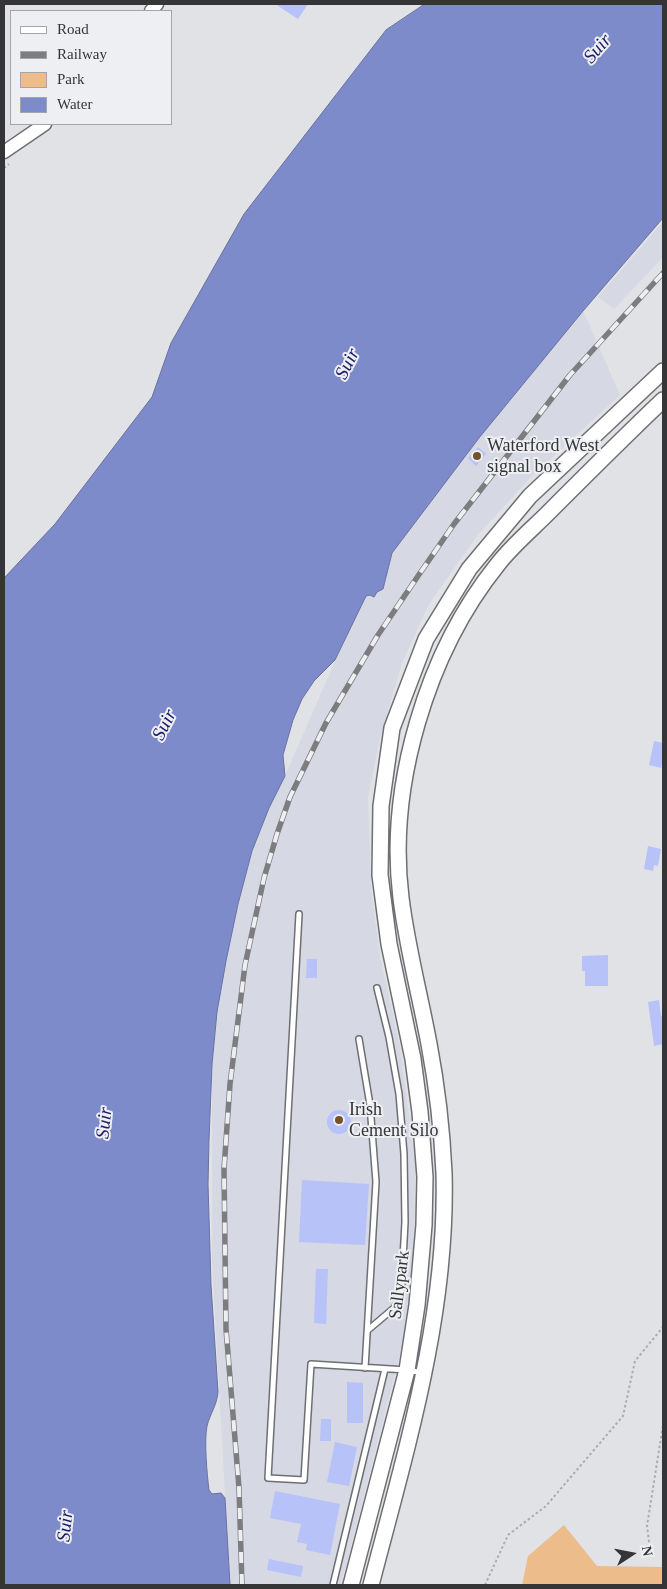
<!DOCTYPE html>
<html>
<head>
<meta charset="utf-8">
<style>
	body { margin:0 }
	#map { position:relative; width:667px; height:1589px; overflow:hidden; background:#e1e2e5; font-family:"Times New Roman",serif }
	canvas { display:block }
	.frame { position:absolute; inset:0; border:5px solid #353537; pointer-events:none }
	.legend { position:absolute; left:10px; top:10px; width:162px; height:115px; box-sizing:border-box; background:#eeeff3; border:1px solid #a4a5a8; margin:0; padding:6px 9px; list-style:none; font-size:15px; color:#353537 }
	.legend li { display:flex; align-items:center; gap:10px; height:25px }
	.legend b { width:25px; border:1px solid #a4a5a8 }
	.north { position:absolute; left:607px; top:1529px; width:50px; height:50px; -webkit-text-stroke:4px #eeeff3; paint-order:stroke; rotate:79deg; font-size:14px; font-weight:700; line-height:20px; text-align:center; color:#353537 }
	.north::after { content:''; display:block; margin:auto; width:18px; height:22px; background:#353537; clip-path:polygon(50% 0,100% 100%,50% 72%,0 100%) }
</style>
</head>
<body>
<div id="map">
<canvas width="667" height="1589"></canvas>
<div class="frame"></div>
<ul class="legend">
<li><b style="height:6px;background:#fff"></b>Road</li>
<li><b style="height:6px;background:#7d7d80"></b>Railway</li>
<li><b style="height:14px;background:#ecbc8b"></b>Park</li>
<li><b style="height:14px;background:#7e8bcb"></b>Water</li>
</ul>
<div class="north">N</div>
</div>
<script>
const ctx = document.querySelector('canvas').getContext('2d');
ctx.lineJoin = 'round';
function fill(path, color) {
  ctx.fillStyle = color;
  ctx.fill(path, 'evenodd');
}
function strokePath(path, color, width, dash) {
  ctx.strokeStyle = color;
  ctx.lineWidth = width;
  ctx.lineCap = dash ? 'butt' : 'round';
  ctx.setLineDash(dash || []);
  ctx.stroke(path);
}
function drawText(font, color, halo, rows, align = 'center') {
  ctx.font = font + ' "Times New Roman",serif';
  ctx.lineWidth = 4;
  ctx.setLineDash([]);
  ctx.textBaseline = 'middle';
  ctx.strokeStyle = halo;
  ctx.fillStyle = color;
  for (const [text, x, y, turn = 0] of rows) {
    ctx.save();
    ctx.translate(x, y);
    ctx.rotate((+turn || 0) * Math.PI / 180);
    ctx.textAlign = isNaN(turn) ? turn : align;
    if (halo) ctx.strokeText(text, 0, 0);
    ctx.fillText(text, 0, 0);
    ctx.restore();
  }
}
const built = new Path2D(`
	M663,222V257L614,309L598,297Z
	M583,311L620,395L531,477L477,536L429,604L402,663L380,738L368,798L371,889L380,957L400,1046L415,1161L414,1248L405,1335L341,1585H230L212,1260V1064L217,1012L226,961L238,904L252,851L269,808L285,776L356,613L366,596L383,589L392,553L479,438Z`);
const green = new Path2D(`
	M564,1525L597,1566L663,1567V1585H522L528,1556Z`);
const water = new Path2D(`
	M425,4H663V218L583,311L479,438L392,553L383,589L377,592L374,597L370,595L366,596L335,660L314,681L302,699L293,720L283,755L285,776L269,808L252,851L238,904L226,961L217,1012L212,1064L209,1140L208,1184L211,1285L218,1392C217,1405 210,1414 207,1426C204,1441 207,1474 209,1490L212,1494L221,1493L225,1498L230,1585H4V581L5,577L55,524L152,397L171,343L244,214L386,30Z`);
const building = new Path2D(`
	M275,4H308L298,19Z
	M478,447L486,454L476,466L468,458Z
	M654,741L663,743V759L661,768L649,765Z
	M648,846L661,849L658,866L654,865L653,871L644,869Z
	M608,955V986H585V971H582V956Z
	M307,959H317V978H306Z
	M659,1000L661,1016H663V1044L654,1046L648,1002Z
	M327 1122a12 12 0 1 1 24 0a12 12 0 1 1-24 0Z
	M302,1180L369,1184L365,1245L299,1242Z
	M316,1269H328L326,1324L314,1323Z
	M347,1382L363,1383V1423H347Z
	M321,1419H331V1441H320Z
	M335,1442L357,1447L349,1486L327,1482Z
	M275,1491L340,1504L330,1555L306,1550L307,1544L297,1542L301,1524L270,1518Z
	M269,1559L303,1566L301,1577L267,1570Z`);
const path = new Path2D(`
	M4,168L9,164
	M651,1557L647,1526L663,1425
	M485,1585L508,1535L546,1506L623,1416L635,1361L663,1327`);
const service = new Path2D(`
	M299,914L268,1478L304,1480L311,1364L407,1370L423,1373
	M359,1039L370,1105L376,1182L365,1368
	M368,1330L394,1308L401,1297L405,1222L404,1154L399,1094L389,1037L377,988
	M333,1585L385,1369`);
const tertiary = new Path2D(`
	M151,11L157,4
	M4,152L45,124`);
const secondary = new Path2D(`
	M351,1585L407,1370L417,1305L424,1225L425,1177L420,1112L413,1059L389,944L380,875L381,806L392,728L426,639L469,569L530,496L663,371
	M371,1585C406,1450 448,1314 444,1173C442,1129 437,1086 429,1044C420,995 407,947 401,898C387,786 427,652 498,564C512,546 531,530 548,513C586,475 624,437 663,400`);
const rail = new Path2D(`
	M242,1585L239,1488L226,1329L224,1169L230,1084L245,965L264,878L277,834L290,797L326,723L378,635L418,576L454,524L570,375L663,273`);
const markers = [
	[477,456,5,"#76522c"],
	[339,1120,5,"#76522c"]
];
const poiNames = [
	["Waterford West",487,446],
	["signal box",487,467],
	["Irish",349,1110],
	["Cement Silo",349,1131]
];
const streetNames = [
	["Sallypark",400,1285,-83]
];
const waterNames = [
	["Suir",598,49,-49],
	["Suir",348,364,-63],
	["Suir",165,725,-63],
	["Suir",105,1123,-84],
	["Suir",66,1526,-84]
];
fill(built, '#d6d8e3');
fill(green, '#ecbc8b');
fill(water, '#7e8bcb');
strokePath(water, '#68719f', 1);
fill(building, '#b6c2f8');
strokePath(service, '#6e6f72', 8);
strokePath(tertiary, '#6e6f72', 15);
strokePath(secondary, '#6e6f72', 18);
strokePath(path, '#abacaf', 2, [2.5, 2.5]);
strokePath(service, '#fff', 5);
strokePath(tertiary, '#fff', 12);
strokePath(secondary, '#fff', 15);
strokePath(rail, '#7d7d80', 5.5);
strokePath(rail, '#eeeff3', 4, [11]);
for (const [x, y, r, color] of markers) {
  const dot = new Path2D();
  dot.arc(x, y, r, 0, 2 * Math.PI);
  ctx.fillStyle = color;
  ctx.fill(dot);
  strokePath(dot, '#eeeff3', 2);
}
drawText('18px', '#353537', '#eeeff3', poiNames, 'left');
drawText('18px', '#353537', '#eeeff3', streetNames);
drawText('italic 19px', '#1d1d68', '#eeeff3', waterNames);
</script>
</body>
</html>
